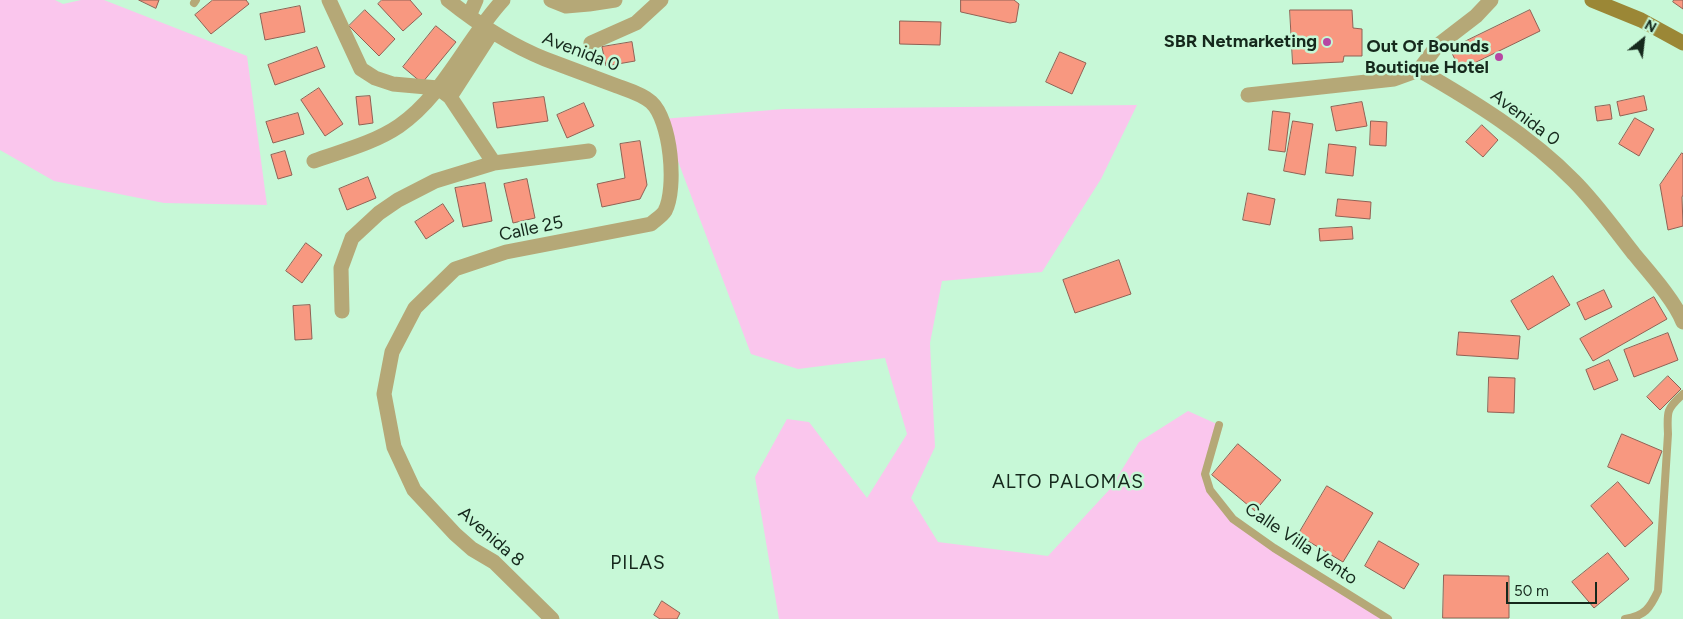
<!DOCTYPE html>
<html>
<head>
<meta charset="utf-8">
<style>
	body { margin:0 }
	#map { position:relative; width:1683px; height:619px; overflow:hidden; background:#c7f8d7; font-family:Figtree,sans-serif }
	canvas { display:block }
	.north { position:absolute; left:1618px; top:15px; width:50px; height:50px; -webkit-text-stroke:4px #c7f8d7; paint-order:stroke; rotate:29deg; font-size:14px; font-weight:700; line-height:20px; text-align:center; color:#15281c }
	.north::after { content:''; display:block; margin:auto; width:18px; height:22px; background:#15281c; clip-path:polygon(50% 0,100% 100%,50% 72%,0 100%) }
	.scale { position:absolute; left:1506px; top:582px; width:91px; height:22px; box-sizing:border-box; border:2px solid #15281c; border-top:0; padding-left:6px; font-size:15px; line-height:18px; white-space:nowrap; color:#15281c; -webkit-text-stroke:4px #c7f8d7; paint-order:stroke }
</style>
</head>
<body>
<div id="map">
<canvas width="1683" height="619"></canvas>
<div class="north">N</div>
<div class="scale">50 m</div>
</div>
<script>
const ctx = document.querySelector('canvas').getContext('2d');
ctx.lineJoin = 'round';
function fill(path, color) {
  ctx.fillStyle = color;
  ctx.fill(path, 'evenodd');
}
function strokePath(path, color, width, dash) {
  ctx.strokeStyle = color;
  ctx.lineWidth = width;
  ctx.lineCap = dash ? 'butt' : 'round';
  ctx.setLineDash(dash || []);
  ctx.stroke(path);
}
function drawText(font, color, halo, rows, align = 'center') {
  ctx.font = font + ' Figtree,sans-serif';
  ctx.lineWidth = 5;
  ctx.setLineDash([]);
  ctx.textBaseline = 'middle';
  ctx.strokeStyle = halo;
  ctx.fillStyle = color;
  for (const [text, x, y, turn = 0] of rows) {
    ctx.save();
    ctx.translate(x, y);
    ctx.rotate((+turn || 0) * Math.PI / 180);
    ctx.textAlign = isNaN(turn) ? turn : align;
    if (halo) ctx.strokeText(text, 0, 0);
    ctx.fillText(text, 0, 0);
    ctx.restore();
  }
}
const green = new Path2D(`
	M0,0H55L63,4L81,0H104L247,56L267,205L164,203L54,181L0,150Z
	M1137,105L1101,179L1042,272L942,281L930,343L935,447L911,498L938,542L1048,556L1110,489L1139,442L1188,411L1219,425L1205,474L1210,490L1233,519L1388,619H779L755,477L787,419L809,422L867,498L907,434L885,358L798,369L751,354L662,119L784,109Z`);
const building = new Path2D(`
	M139,0H159L156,8Z
	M213,0H246L249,4L211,34L195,15Z
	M382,0H410L422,14L403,31L378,4Z
	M961,0H1014L1019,4L1016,22L1010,23L961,12Z
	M1674,0H1683V9L1673,2Z
	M300,6L305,32L265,40L260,14Z
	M365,10L395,39L379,56L349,26Z
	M1290,10H1352L1353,28L1362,29V56H1344L1343,62L1293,64Z
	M1530,10L1540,31L1460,70L1450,49Z
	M900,21L941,22L940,45L900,44Z
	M436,26L456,42L422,83L403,67Z
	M632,42L635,61L606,66L602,47Z
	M317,47L325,67L275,85L268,65Z
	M1060,52L1086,63L1072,94L1046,82Z
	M319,88L343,124L325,136L301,100Z
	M370,96L373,123L359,125L356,97Z
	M1644,96L1647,110L1620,116L1617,102Z
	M544,97L548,121L497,128L493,103Z
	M1362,102L1367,126L1336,131L1331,107Z
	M584,103L594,126L567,138L557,115Z
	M1610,105L1612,119L1597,121L1595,107Z
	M1273,111L1290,113L1285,152L1269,150Z
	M298,113L304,134L273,143L266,122Z
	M1635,118L1654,129L1639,156L1619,144Z
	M1293,121L1313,124L1305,175L1284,171Z
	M1371,121L1387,122L1386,146L1370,145Z
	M1482,125L1498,140L1483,157L1466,142Z
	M640,141L647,185L640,199L602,207L597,184L625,178L620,144Z
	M1329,144L1356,147L1353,176L1326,173Z
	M285,151L292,175L278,179L271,155Z
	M1682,153L1683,154V195L1682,197L1683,226L1668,230L1660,185Z
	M368,177L376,198L347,210L339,189Z
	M527,179L535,218L513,223L504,184Z
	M485,183L492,221L463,227L455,188Z
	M1248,193L1275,199L1270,225L1243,220Z
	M1338,199L1371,202L1370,219L1336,216Z
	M443,204L454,221L426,239L415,222Z
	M1352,227L1353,239L1320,241L1319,229Z
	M306,243L322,255L302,283L286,271Z
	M1119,260L1131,294L1075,313L1063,280Z
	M1553,276L1570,305L1528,330L1511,301Z
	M1604,290L1612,307L1585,320L1577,303Z
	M1654,297L1667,319L1593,361L1580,339Z
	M310,305L312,339L295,340L293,306Z
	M1459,332L1520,336L1518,359L1457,355Z
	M1668,333L1678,360L1634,377L1624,350Z
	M1609,360L1618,380L1594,390L1586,370Z
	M1668,376L1681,389L1660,410L1647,397Z
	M1489,377L1515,378L1514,413L1488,412Z
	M1622,434L1662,451L1649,484L1608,467Z
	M1238,444L1281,480L1255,511L1212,475Z
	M1618,482L1653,523L1625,547L1591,506Z
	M1327,486L1373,513L1343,562L1298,535Z
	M1379,541L1419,564L1404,589L1365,566Z
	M1608,553L1629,579L1594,608L1572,582Z
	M1444,575L1509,576V618H1443Z
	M662,601L680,613L677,619H660L654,615Z`);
const lane = new Path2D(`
	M194,3L196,0
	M1219,425L1205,474L1210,490L1233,519L1274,548L1388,619
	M1625,619C1645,616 1650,608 1658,591L1668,434C1667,412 1666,409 1683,394`);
const street = new Path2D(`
	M329,0L361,69L375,78L393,84L438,88L450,97L494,163
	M448,0C478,24 510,45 545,59C569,68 593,77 617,86C628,90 642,94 651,102C671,120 677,188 665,211C662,216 655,220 651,224L506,252L455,269L415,308L392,352L384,394L394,447L414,490L455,534L472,549L494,562L552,619
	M551,0L566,6L589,4L615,0
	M469,16L476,0
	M591,43L636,23L661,0
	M1419,70L1437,46L1476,16L1491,0
	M1248,95L1394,79L1419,70C1473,101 1530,136 1574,181C1596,203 1615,230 1634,254C1649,272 1675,301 1683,322
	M450,97L492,32
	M314,161C342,151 374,143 399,126C444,95 466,40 503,0
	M342,311L341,268L352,238L379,213L398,200L435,181L494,163L589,151`);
const secondary = new Path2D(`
	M1592,0L1641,20L1683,43`);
const markers = [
	[1327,42,5,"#b746a3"],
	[1499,57,5,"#b746a3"]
];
const poiNames = [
	["SBR Netmarketing",1317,42],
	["Out Of Bounds",1489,47],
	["Boutique Hotel",1489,68]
];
const streetNames = [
	["Avenida 0",581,52,21],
	["Avenida 0",1525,118,37],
	["Calle 25",531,229,-12],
	["Avenida 8",491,537,41],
	["Calle Villa Vento",1301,544,34]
];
const neighbourhoodNames = [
	["ALTO PALOMAS",1068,482],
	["PILAS",638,563]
];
fill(green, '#fac6ed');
fill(building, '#f89880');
strokePath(building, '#916154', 1);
strokePath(lane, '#b5a877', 8);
strokePath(street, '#b5a877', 15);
strokePath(secondary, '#9b8736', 15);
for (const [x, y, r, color] of markers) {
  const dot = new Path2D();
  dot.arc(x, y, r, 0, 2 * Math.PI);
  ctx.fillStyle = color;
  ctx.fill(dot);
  strokePath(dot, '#c7f8d7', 2);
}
drawText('bold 18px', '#15281c', '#c7f8d7', poiNames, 'right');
drawText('18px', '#15281c', '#c7f8d7', streetNames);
ctx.letterSpacing = '1px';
drawText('19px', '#15281c', '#c7f8d7', neighbourhoodNames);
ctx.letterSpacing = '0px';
</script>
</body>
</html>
